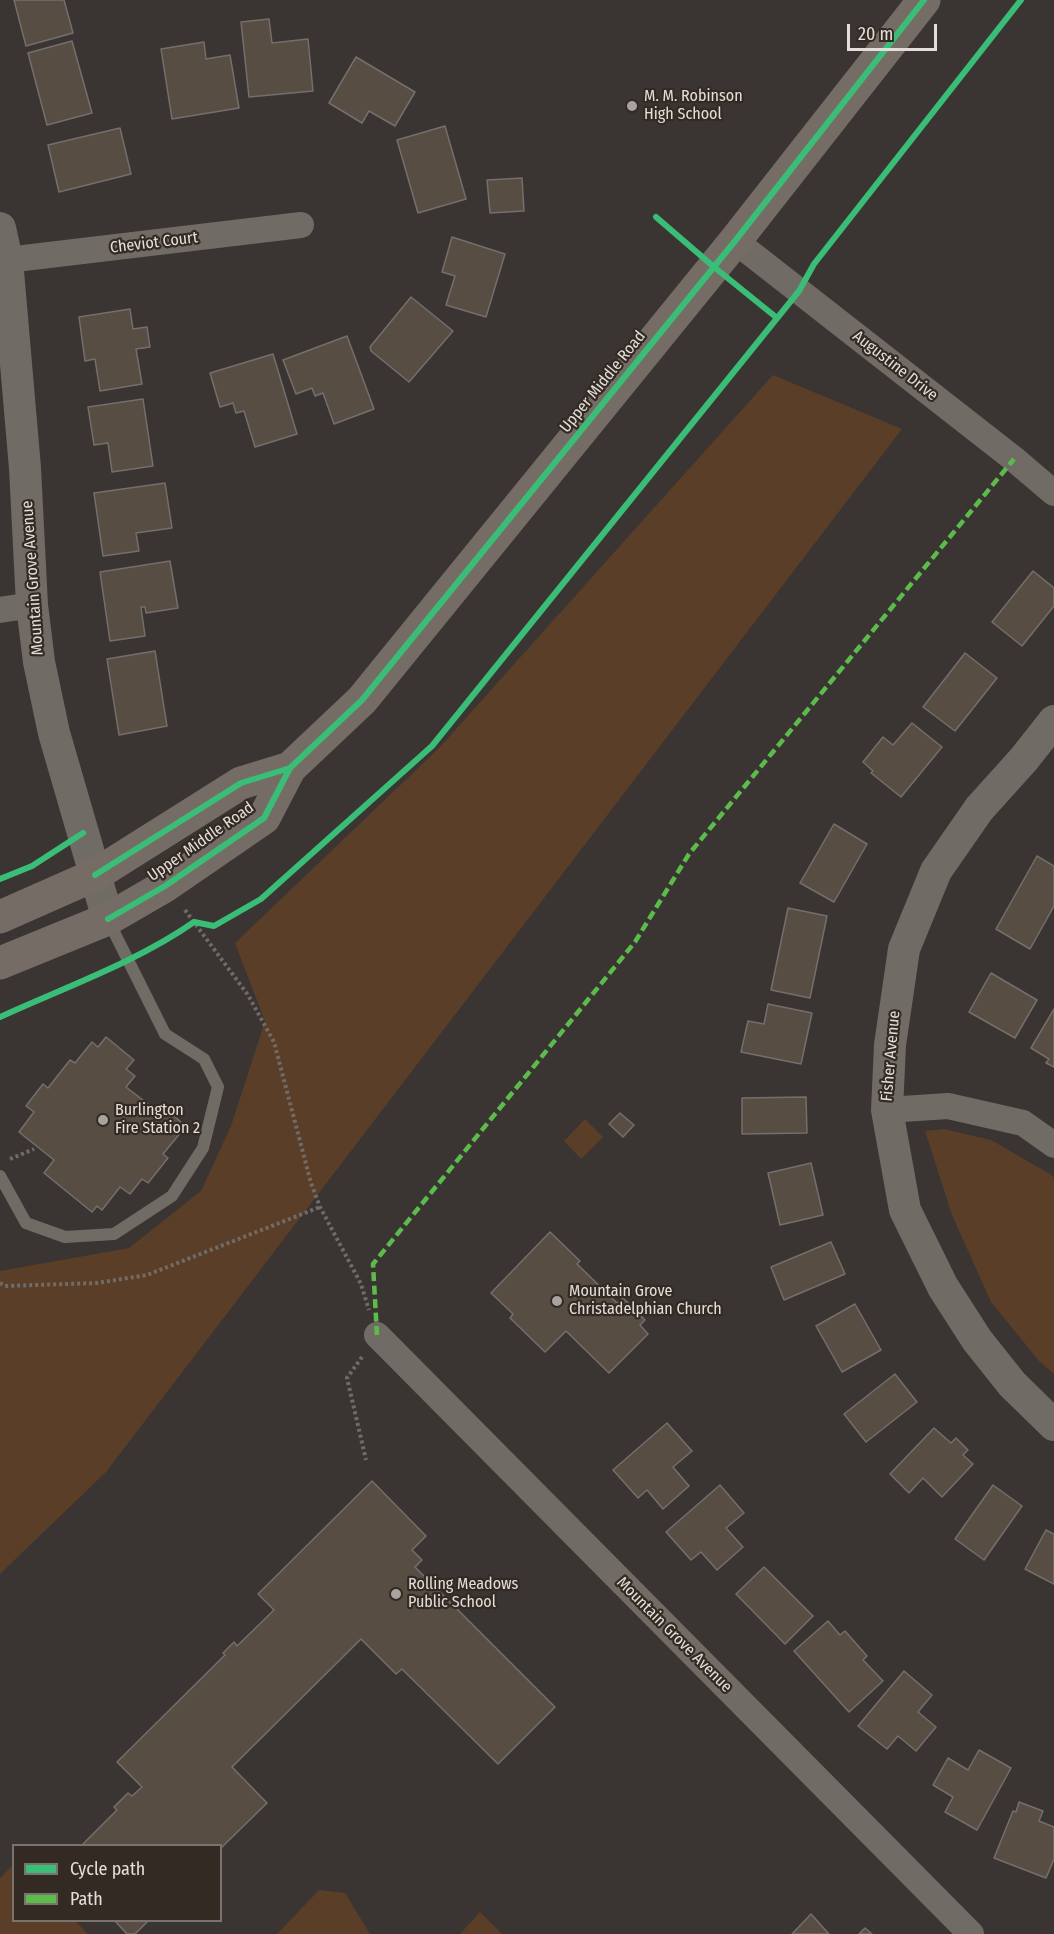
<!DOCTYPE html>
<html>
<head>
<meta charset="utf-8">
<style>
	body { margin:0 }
	#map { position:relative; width:1054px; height:1934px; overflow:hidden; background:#3a3532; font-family:"Fira Sans Condensed",sans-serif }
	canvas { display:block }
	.legend { position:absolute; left:12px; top:1844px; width:210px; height:78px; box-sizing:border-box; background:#332a24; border:2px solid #7a726d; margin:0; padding:8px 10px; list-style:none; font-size:18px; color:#e4deda }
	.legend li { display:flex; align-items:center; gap:12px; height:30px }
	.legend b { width:30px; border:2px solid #7a726d }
	.scale { position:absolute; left:847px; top:24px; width:90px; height:27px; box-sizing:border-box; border:3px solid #e4deda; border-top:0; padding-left:8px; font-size:18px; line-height:21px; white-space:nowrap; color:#e4deda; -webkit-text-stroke:4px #332a24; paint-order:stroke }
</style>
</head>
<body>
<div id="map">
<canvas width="1054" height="1934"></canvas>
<ul class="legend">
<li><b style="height:8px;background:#3abd76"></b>Cycle path</li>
<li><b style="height:8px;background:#5cbc4b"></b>Path</li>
</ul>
<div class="scale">20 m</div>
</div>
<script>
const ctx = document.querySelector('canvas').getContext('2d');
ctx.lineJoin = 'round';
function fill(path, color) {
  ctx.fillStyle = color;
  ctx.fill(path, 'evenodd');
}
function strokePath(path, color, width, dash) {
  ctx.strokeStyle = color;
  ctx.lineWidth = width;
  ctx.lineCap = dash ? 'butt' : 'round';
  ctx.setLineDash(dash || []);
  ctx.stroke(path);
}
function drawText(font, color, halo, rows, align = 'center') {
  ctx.font = font + ' "Fira Sans Condensed",sans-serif';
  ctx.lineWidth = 4.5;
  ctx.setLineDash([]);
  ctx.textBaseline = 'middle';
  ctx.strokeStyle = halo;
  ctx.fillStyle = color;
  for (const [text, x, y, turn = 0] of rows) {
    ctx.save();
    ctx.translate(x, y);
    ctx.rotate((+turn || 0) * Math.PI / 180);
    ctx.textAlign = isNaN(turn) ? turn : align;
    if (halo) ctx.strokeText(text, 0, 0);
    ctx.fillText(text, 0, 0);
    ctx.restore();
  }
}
const green = new Path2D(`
	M773,375L902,429L106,1472L0,1574V1271L129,1248L201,1191L231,1126L265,1021L235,943L439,748Z
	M585,1119L603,1137L581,1159L564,1141Z
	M944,1129L991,1140L1050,1174L1054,1178V1374L1039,1361L991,1302L952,1215L925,1131Z
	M13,1865L14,1920L75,1921L88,1934H0V1878Z
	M319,1890L345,1893L370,1934H277Z
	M480,1912L502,1934H460Z`);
const building = new Path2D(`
	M14,0H64L73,33L26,46Z
	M269,19L272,43L308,39L313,91L249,97L241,22Z
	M72,41L92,113L47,125L28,53Z
	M204,42L206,59L230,55L239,108L172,119L161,49Z
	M356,57L415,92L395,126L369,111L362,123L329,103Z
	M445,126L466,199L418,213L397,140Z
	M120,128L131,174L59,192L48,145Z
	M522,178L524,211L490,213L487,180Z
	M452,237L505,254L486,317L446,305L455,276L442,272Z
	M411,297L453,331L409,382L371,351L370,347Z
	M130,309L133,329L147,327L150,347L136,349L142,384L100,391L95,359L85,361L79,317Z
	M347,336L374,409L334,424L323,393L315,396L312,388L296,394L283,360Z
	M273,354L297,434L255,447L244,411L236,413L233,403L220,407L210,373Z
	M143,399L153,466L112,472L108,443L94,445L88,407Z
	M165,483L172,528L136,533L139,551L103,556L94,493Z
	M170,561L178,608L146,613L145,607H141L145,636L110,641L100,572Z
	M1033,571L1054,588V606L1022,646L992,622Z
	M155,651L167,726L119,735L107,659Z
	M965,653L997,678L955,731L923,707Z
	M912,723L942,747L901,797L871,773L873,771L863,762L883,737L893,745Z
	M834,824L867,844L834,902L800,883Z
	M1037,856L1054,866V906L1030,949L996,929Z
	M788,908L827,916L810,998L771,990Z
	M991,973L1037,1000L1015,1038L969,1012Z
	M768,1004L812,1013L801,1064L741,1052L748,1021L764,1024Z
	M1054,1009V1067L1046,1063L1049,1059L1031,1048Z
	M106,1037L134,1060L126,1069L135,1076L126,1087L161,1114L165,1109L186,1126L163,1154L168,1158L148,1183L142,1179L130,1194L120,1187L102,1210L97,1206L92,1212L44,1173L54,1160L19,1132L34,1112L26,1106L43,1084L48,1088L70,1060L75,1063L92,1042L98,1047Z
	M806,1097L807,1133L742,1134V1098Z
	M620,1113L634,1125L623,1137L609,1124Z
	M811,1163L823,1215L780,1225L768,1173Z
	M550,1232L580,1261L577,1264L617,1303L623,1298L645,1320L640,1325L648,1334L609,1373L566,1331L545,1352L510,1318L513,1314L491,1293Z
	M831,1242L845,1274L784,1300L771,1267Z
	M855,1304L881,1350L842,1372L816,1326Z
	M895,1374L917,1402L866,1442L844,1414Z
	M667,1423L692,1451L673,1467L689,1486L663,1509L647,1490L638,1498L613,1470Z
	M934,1428L951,1443L956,1438L968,1450L963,1455L973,1464L942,1497L923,1478L909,1493L890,1474Z
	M372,1481L426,1536L412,1550L422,1560L415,1567L555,1707L498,1764L402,1669L396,1674L361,1639L232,1767L267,1803L220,1849V1846H81L117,1810L114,1807L128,1793L132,1796L142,1787L117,1762L225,1655L223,1653L234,1642L237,1646L274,1610L258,1594Z
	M720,1485L744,1513L726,1528L743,1547L717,1570L701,1552L691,1560L666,1532Z
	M993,1485L1022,1506L984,1560L955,1539Z
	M1046,1530L1054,1534V1584L1025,1569Z
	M764,1567L813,1616L785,1644L736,1594Z
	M828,1621L840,1635L845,1631L867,1656L863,1660L883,1681L849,1712L794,1651Z
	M904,1671L932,1695L918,1712L936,1727L916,1751L898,1736L887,1749L858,1726Z
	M979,1750L1011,1768L977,1830L945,1812L953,1797L933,1785L948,1758L968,1770Z
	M1019,1802L1043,1811L1039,1821L1054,1827V1859L1046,1878L994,1858L1013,1811L1016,1812Z
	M811,1914L829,1934H792Z
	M114,1920H149L135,1934H127Z
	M865,1928L872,1934H859Z`);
const path = new Path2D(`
	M185,910L248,995L274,1042L311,1183L320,1207L361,1284L369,1310
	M10,1159L34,1149
	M0,1283L5,1286L97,1283L147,1275L320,1207
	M362,1357L347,1378L366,1460`);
const service = new Path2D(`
	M0,1176L26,1223L65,1237L114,1234L172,1196L203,1148L218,1087L204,1059L165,1034L108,920`);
const minor = new Path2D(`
	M735,241L1014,459L1054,493
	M7,260L301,225
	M0,610L32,605
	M887,1110L948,1106L1023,1123L1054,1145
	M377,1335L971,1934`);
const tertiary = new Path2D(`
	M0,228L7,260L25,468L32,605L39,662L54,733L108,919
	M1054,721L1024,759L979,809L936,871L904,949L890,1045L887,1110L905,1210L943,1287L977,1340L1012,1384L1054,1425`);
const secondary = new Path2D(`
	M0,917L95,875L241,783L290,768
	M0,963L108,919L165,886L264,818L290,768L362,700L735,241L924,0`);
const quiet = new Path2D(`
	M377,1335L373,1264L635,942L689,854L1014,459`);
const cycleway = new Path2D(`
	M656,217L714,267L777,318
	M95,875L241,783L290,768
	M0,879L32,866L83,833
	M108,919L165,886L264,818L290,768L362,700L735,241L924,0
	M0,1017C63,988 137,962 194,922L214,926L261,899L432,746L799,291L814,264L1021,0`);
const markers = [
	[632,106,6,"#a8a39f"],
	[103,1120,6,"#a8a39f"],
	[557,1301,6,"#a8a39f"],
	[396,1594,6,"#a8a39f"]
];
const poiNames = [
	["M. M. Robinson",644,97],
	["High School",644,115],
	["Burlington",115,1111],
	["Fire Station 2",115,1129],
	["Mountain Grove",569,1292],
	["Christadelphian Church",569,1310],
	["Rolling Meadows",408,1585],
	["Public School",408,1603]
];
const streetNames = [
	["Cheviot Court",154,243,-7],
	["Augustine Drive",895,366,38],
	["Upper Middle Road",603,382,-51],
	["Mountain Grove Avenue",33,578,-94],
	["Upper Middle Road",201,842,-35],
	["Fisher Avenue",891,1056,-85],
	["Mountain Grove Avenue",674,1635,45]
];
fill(green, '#5a3e27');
fill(building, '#584d43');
strokePath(building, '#746f6c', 1.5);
strokePath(path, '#716b67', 4, [3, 3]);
strokePath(service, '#716b65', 12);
strokePath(minor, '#716b65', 26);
strokePath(tertiary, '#716b65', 32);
strokePath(secondary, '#766c66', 33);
strokePath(quiet, '#5cbc4b', 4.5, [9, 4.5]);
strokePath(cycleway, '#3abd76', 6);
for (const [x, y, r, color] of markers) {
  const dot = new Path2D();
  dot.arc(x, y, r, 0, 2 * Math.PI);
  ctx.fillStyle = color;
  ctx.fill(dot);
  strokePath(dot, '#332a24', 2);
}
drawText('16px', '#e4deda', '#332a24', poiNames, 'left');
drawText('16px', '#e4deda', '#332a24', streetNames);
</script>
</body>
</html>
